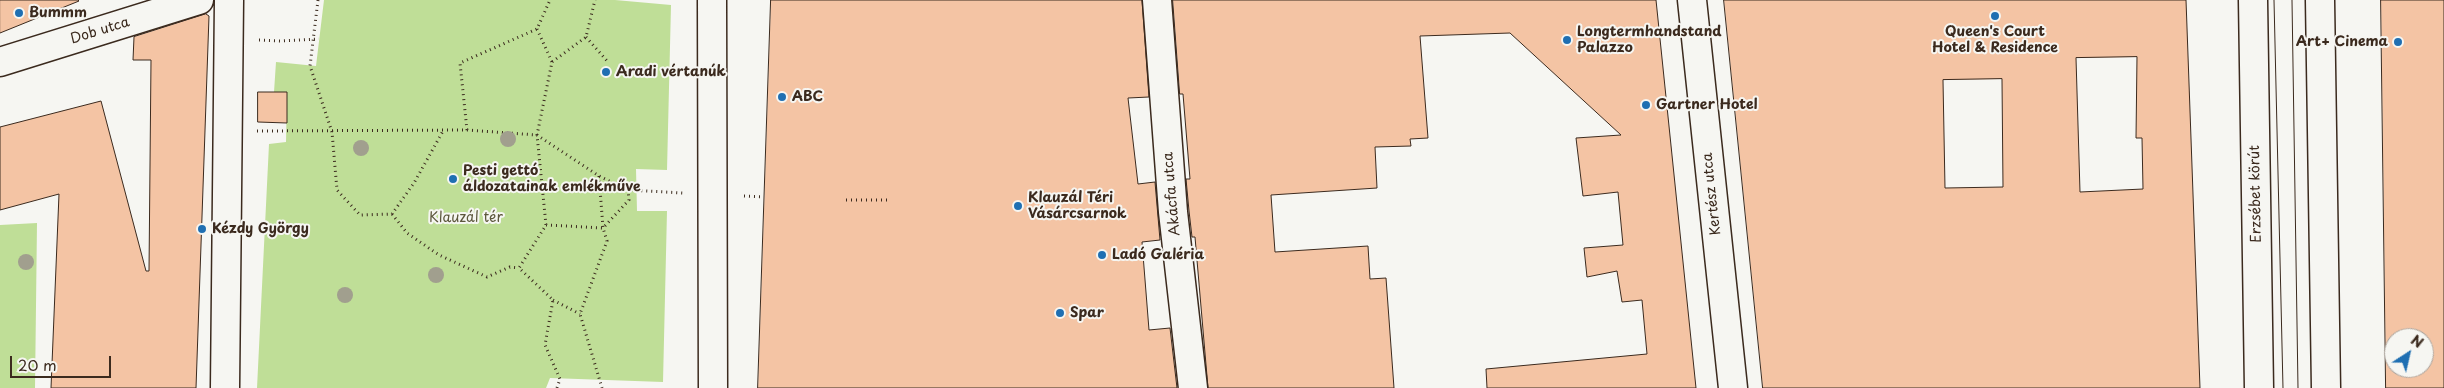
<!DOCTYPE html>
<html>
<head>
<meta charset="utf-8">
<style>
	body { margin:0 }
	#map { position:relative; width:2444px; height:388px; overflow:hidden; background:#f6f6f2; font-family:"Playpen Sans",sans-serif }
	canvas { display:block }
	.north { position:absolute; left:2384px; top:328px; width:50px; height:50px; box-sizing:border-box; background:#f6f6f2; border:1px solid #aba49d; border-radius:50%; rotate:35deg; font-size:14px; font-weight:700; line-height:20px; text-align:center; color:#3b2a1e }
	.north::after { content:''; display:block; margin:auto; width:18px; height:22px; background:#1f6fb2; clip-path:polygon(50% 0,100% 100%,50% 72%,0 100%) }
	.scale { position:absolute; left:10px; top:356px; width:101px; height:22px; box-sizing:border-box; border:2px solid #3b2a1e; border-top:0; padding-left:6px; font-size:15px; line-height:18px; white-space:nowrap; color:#3b2a1e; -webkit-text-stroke:4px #f6f6f2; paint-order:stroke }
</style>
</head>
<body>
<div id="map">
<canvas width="2444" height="388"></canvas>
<div class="north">N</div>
<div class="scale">20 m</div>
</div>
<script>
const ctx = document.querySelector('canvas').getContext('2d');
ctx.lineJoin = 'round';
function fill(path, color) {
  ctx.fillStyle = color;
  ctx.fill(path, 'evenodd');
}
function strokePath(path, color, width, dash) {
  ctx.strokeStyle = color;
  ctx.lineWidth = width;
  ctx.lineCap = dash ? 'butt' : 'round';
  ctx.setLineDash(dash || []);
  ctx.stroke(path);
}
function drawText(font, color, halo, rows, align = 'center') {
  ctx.font = font + ' "Playpen Sans",sans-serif';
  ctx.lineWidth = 4;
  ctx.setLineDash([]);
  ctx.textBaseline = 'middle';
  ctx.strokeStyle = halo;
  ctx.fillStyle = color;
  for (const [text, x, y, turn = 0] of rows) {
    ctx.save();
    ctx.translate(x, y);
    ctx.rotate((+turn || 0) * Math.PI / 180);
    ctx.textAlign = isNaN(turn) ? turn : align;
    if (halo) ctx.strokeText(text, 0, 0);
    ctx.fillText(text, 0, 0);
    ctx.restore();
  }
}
const green = new Path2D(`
	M324,0H615L671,5L667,170L636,169L637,211H667L663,382L550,378L546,388H257L269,144L286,142L287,92H274L276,62L316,66Z
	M37,223L35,388H0V225Z`);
const building = new Path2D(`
	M0,0H78L79,1L0,33Z
	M771,0H1142L1149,97L1128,98L1138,184L1155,182L1160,240L1142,242L1149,330L1170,328L1177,388H758Z
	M1173,0H1656L1696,388H1487L1486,369L1647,354L1642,300L1622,302L1617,271L1587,277L1584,248L1623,245L1618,192L1583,196L1576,138L1621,135L1510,33L1420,36L1428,138L1410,139L1411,146L1375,147L1377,188L1271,195L1275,252L1368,246L1370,279L1386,278L1394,388H1208L1195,237H1192L1189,211L1186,179H1190L1183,94H1180Z
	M1724,0H2186L2200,388H1763ZM2137,57L2136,138H2142L2143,189L2080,192L2076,58ZM2002,79L2003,187L1945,188L1943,80Z
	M2381,0H2444V388H2386ZM2394,338H2424V368H2394Z
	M206,14L209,16L196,388H51L59,194L0,210V127L101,101L146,271H149L151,60H133L134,37Z
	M258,92H287V123L258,122Z`);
const path = new Path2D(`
	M318,0L310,66L332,132L337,190L360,215L392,214L414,183L443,131
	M537,29L552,62
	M586,37L608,62
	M259,40L281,41L319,39
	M467,130L460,63L537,29L550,0
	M257,131L467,130L537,135L599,176L628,190L683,193
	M599,176L603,228L607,241L580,314L602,388
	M744,196L763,197
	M846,200H890
	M392,214L407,233L439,255L487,277L510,267L519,268
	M546,225L603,228L629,200L628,190
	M553,300L580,314
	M557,388L560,379L545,345L553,300L519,268L546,225L537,135L552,62L586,37L595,0`);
const minor = new Path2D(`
	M712,0L713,388
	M1157,0L1173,212L1193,388
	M1692,0L1733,388
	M0,62L199,0
	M225,388L229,0`);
const secondary = new Path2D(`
	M2253,0L2259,388
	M2320,0L2326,388`);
const tram = new Path2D(`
	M2274,0L2283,388
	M2292,0L2298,388`);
const trees = [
	[508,139],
	[361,148],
	[26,262],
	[436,275],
	[345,295]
];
const markers = [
	[19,13,5,"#1f6fb2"],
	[1995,16,5,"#1f6fb2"],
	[1567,40,5,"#1f6fb2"],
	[2398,42,5,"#1f6fb2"],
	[606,72,5,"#1f6fb2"],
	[782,97,5,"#1f6fb2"],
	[1646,105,5,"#1f6fb2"],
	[453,179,5,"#1f6fb2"],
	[1018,206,5,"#1f6fb2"],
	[202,229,5,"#1f6fb2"],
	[1102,255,5,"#1f6fb2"],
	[1060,313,5,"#1f6fb2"]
];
const poiNames = [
	["Bummm",29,13],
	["Longtermhandstand",1577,32],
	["Palazzo",1577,48],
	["Queen's Court",1995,32,"center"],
	["Hotel & Residence",1995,48,"center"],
	["Art+ Cinema",2388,42,"right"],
	["Aradi vértanúk",616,72],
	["ABC",792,97],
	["Gartner Hotel",1656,105],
	["Pesti gettó",463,171],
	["áldozatainak emlékműve",463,187],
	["Klauzál Téri",1028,198],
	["Vásárcsarnok",1028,214],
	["Kézdy György",212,229],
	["Ladó Galéria",1112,255],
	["Spar",1070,313]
];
const streetNames = [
	["Dob utca",100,31,-17],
	["Akácfa utca",1172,194,-95],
	["Kertész utca",1712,194,-96],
	["Erzsébet körút",2256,194,-91]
];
const parkNames = [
	["Klauzál tér",466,218]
];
fill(green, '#bfde97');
fill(building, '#f4c4a4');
strokePath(building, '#3b2a1e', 1);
strokePath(minor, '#3b2a1e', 31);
strokePath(secondary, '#3b2a1e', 31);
strokePath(path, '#3b2a1e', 3, [1, 4]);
strokePath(minor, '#f6f6f2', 28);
strokePath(secondary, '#f6f6f2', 28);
strokePath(tram, '#3b2a1e', 1);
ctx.fillStyle = '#a19f8e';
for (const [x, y] of trees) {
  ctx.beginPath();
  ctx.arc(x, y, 8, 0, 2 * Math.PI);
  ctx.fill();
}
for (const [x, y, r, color] of markers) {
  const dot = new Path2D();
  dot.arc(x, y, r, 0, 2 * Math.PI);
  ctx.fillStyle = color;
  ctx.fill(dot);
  strokePath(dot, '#f6f6f2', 2);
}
drawText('bold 14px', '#3b2a1e', '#f6f6f2', poiNames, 'left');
drawText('14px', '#3b2a1e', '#f6f6f2', streetNames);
drawText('14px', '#5c573c', '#f6f6f2', parkNames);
</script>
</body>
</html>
